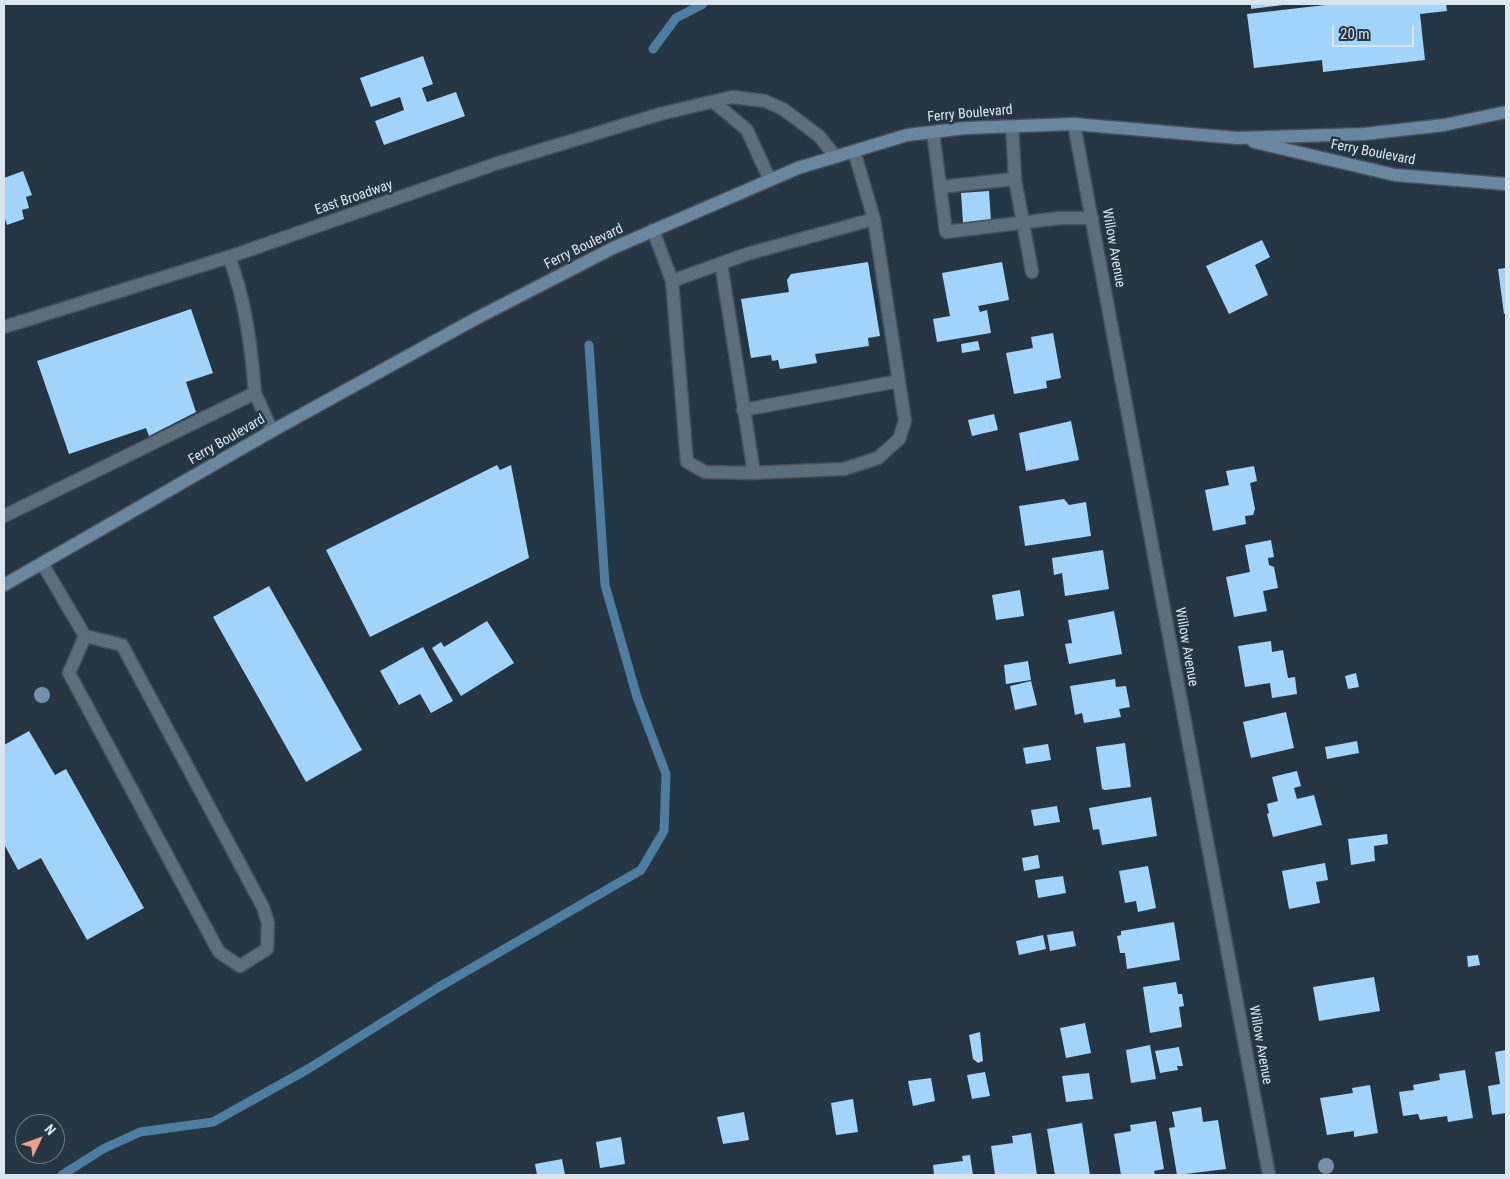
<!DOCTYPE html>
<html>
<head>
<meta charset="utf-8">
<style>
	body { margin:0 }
	#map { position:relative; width:1510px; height:1179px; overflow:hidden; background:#253542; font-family:"Roboto Condensed",sans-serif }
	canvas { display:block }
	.frame { position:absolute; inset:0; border:5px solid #dbe5ee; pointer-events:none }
	.north { position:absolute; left:15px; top:1114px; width:50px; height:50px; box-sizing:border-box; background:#253542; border:1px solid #6e7b87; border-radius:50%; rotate:48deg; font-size:14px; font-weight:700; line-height:20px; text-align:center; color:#dbe5ee }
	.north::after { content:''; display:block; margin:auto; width:18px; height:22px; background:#f49d8b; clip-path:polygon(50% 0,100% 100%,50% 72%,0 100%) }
	.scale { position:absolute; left:1332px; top:25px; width:82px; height:22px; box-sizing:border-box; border:2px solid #dbe5ee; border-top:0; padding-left:6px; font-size:15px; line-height:18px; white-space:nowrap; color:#dbe5ee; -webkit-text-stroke:4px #253542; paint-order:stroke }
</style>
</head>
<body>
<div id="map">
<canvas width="1510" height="1179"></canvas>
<div class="frame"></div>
<div class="north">N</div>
<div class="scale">20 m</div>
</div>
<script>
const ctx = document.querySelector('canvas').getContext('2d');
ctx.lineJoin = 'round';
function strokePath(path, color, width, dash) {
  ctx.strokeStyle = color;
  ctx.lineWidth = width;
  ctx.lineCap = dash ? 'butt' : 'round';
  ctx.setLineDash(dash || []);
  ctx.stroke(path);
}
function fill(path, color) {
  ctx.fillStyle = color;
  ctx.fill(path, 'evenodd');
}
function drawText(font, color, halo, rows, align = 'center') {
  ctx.font = font + ' "Roboto Condensed",sans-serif';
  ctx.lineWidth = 5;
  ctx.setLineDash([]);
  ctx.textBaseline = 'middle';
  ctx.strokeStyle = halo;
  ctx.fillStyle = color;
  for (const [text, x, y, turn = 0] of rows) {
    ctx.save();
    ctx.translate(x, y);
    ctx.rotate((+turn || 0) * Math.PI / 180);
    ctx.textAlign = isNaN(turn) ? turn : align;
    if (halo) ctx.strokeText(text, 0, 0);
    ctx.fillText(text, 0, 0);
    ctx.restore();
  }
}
const stream = new Path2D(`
	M653,49L676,18L703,4
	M62,1175L103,1149L140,1132L213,1122L308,1069L439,987L641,870L664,831L666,774L637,697L605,585L589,345`);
const building = new Path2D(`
	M1251,4H1283V5L1251,9Z
	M1334,4H1446L1447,11L1420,14L1425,60L1323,72L1322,60L1254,68L1247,14Z
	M423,56L433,84L422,88L427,102L456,92L465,116L384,145L375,121L404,110L400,97L371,107L360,78Z
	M23,171L32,195L26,197L29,208L22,210L24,219L7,225L4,216V178Z
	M989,191L991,221L963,223L961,193Z
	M1262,240L1270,257L1255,265L1268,295L1229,314L1206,266Z
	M868,262L880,336L868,338L869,346L815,354L817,363L780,369L778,360L772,361L771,355L751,358L741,299L789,292L787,280L791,274Z
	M1002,262L1009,300L978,306L980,312L987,310L991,333L937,342L933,319L950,316L942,273Z
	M1506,268V313L1504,314L1498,269Z
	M191,309L213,373L186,382L196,412L149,436L146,428L69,454L37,361Z
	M1053,333L1061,378L1046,381L1047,388L1014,394L1006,353L1033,348L1031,337Z
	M978,341L980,350L962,353L961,344Z
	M994,414L998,430L972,436L968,420Z
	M1071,421L1079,460L1026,471L1019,433Z
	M497,465L500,470L511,465L529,558L370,637L326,550Z
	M1254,466L1257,481L1250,483L1255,509L1253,515L1245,516L1246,524L1213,531L1205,490L1229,485L1226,471Z
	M1064,499L1069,505L1086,502L1091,536L1025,546L1019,506Z
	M1271,540L1274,557L1268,558L1269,565L1274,567L1278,588L1263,591L1267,611L1234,617L1226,577L1250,572L1245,545Z
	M1103,550L1109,589L1065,596L1062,573L1054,575L1052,558Z
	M269,586L362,750L306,782L213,617Z
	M1020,590L1024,616L996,620L992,595Z
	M1114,611L1122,654L1069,664L1065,644L1072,643L1068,620Z
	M487,621L514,663L461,696L432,648L441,642L444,647Z
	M1271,641L1272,652L1283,650L1288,678L1295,677L1297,694L1272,698L1270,683L1245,687L1238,646Z
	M423,647L453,701L431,713L420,694L399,705L380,671Z
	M1028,661L1031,680L1006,684L1004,665Z
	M1356,673L1359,687L1348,689L1345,676Z
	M1115,679L1116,687L1126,686L1130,707L1119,709L1121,717L1084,723L1082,713L1075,715L1070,686Z
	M1031,681L1037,705L1015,710L1010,686Z
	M1286,712L1294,748L1251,758L1243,722Z
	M29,731L55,775L66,769L144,908L87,940L41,858L18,870L4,844V745Z
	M1357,741L1359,753L1327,759L1325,747Z
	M1125,743L1131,787L1105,790L1102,789L1096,747Z
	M1048,744L1051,760L1026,764L1023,748Z
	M1297,771L1301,786L1294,788L1297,799L1314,795L1322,825L1273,837L1267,814L1269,813L1267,804L1278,801L1272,777Z
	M1151,797L1157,836L1102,845L1099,829L1093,830L1089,808Z
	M1057,806L1060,822L1034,826L1031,810Z
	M1387,834L1388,844L1374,846L1375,861L1351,865L1348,839Z
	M1038,855L1040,868L1024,871L1022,858Z
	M1325,863L1328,880L1316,882L1320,903L1289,909L1282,871Z
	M1148,866L1156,908L1138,912L1136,901L1125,903L1119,871Z
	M1063,876L1066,893L1038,898L1035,880Z
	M1174,922L1180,960L1127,969L1125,953H1120L1117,936L1121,935V931Z
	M1073,931L1076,946L1050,951L1047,935Z
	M1043,935L1046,949L1019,955L1016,941Z
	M1478,955L1480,965L1468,967L1467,956Z
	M1374,977L1380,1011L1319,1021L1313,987Z
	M1176,982L1178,994H1182L1184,1006L1179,1007L1182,1027L1150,1033L1143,987Z
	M1085,1023L1091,1053L1066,1058L1060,1028Z
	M980,1032L983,1061L978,1063L973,1059L969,1035Z
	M1150,1045L1156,1079L1131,1083L1126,1050Z
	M1179,1047L1183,1066H1177L1178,1070L1160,1073L1155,1051Z
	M1506,1050V1113L1492,1115L1488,1086L1500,1084L1495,1052Z
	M1465,1070L1473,1118L1448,1122L1447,1116L1420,1120L1418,1114L1403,1116L1399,1092L1414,1090L1413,1085L1440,1080L1439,1074Z
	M985,1072L990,1096L972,1099L967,1075Z
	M1089,1073L1093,1099L1066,1102L1062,1076Z
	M931,1078L935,1101L913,1106L908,1081Z
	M1370,1085L1378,1133L1354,1137V1131L1327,1135L1320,1098L1353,1093L1352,1088Z
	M853,1099L858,1132L836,1135L831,1103Z
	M1201,1107L1203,1122L1218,1120L1226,1169L1177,1175L1169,1128L1175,1127L1172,1112Z
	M744,1112L749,1140L723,1144L717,1117Z
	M1156,1121L1164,1169L1154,1171L1155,1175H1121L1114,1134L1131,1131L1130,1125Z
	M1082,1123L1090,1175H1055L1047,1129Z
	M1031,1133L1037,1175H995L991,1146L1013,1143L1012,1136Z
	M621,1137L625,1164L600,1168L596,1142Z
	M970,1155L973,1175H934L933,1165L963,1161L962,1156Z
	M562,1159L565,1175H537L535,1164Z`);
const service = new Path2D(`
	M1012,126L1015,179L1032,272
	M933,132L946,232L1060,218H1092
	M940,187L1015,179
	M653,230L672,281L687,462L705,472L750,473L844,469L878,458L899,439L905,421L874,219L854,151
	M229,257C246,301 251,347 255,393
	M721,263L754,473
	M672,281L747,254L874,219
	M743,410L899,381
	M4,516L255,393L272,431
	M42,563L85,636L69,673L219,952L240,966L267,949L268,923L263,907L122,645L85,636`);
const minor = new Path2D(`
	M1074,124L1269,1175`);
const tertiary = new Path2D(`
	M715,103L747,130L770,180
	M4,327L229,257L495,164L660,114L732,97L765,101L783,109L819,136L836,157`);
const secondary = new Path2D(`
	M1254,142L1395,175L1506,184
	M4,585L272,431L475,319L613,248L798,168L907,135L966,128L1074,124L1237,138L1364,134L1444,125L1506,112`);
const trees = [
	[42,695],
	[1326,1166]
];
const streetNames = [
	["Ferry Boulevard",970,114,-5],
	["Ferry Boulevard",1373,153,11],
	["East Broadway",354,198,-19],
	["Ferry Boulevard",584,247,-26],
	["Willow Avenue",1113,248,80],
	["Ferry Boulevard",227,440,-30],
	["Willow Avenue",1186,647,80],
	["Willow Avenue",1260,1045,80]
];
strokePath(stream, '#4d7ea2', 9);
fill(building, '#a2d5fe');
strokePath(service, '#43515c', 15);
strokePath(minor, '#43515c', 15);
strokePath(tertiary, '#43515c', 15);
strokePath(secondary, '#43515c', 15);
strokePath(service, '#5c6e7c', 12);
strokePath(minor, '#5c6e7c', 12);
strokePath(tertiary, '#5c6e7c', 12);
strokePath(secondary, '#6988a0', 12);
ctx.fillStyle = '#7291a9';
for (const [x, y] of trees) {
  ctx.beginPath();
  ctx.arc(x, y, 8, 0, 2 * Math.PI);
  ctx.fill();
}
drawText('14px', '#dbe5ee', '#253542', streetNames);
</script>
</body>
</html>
